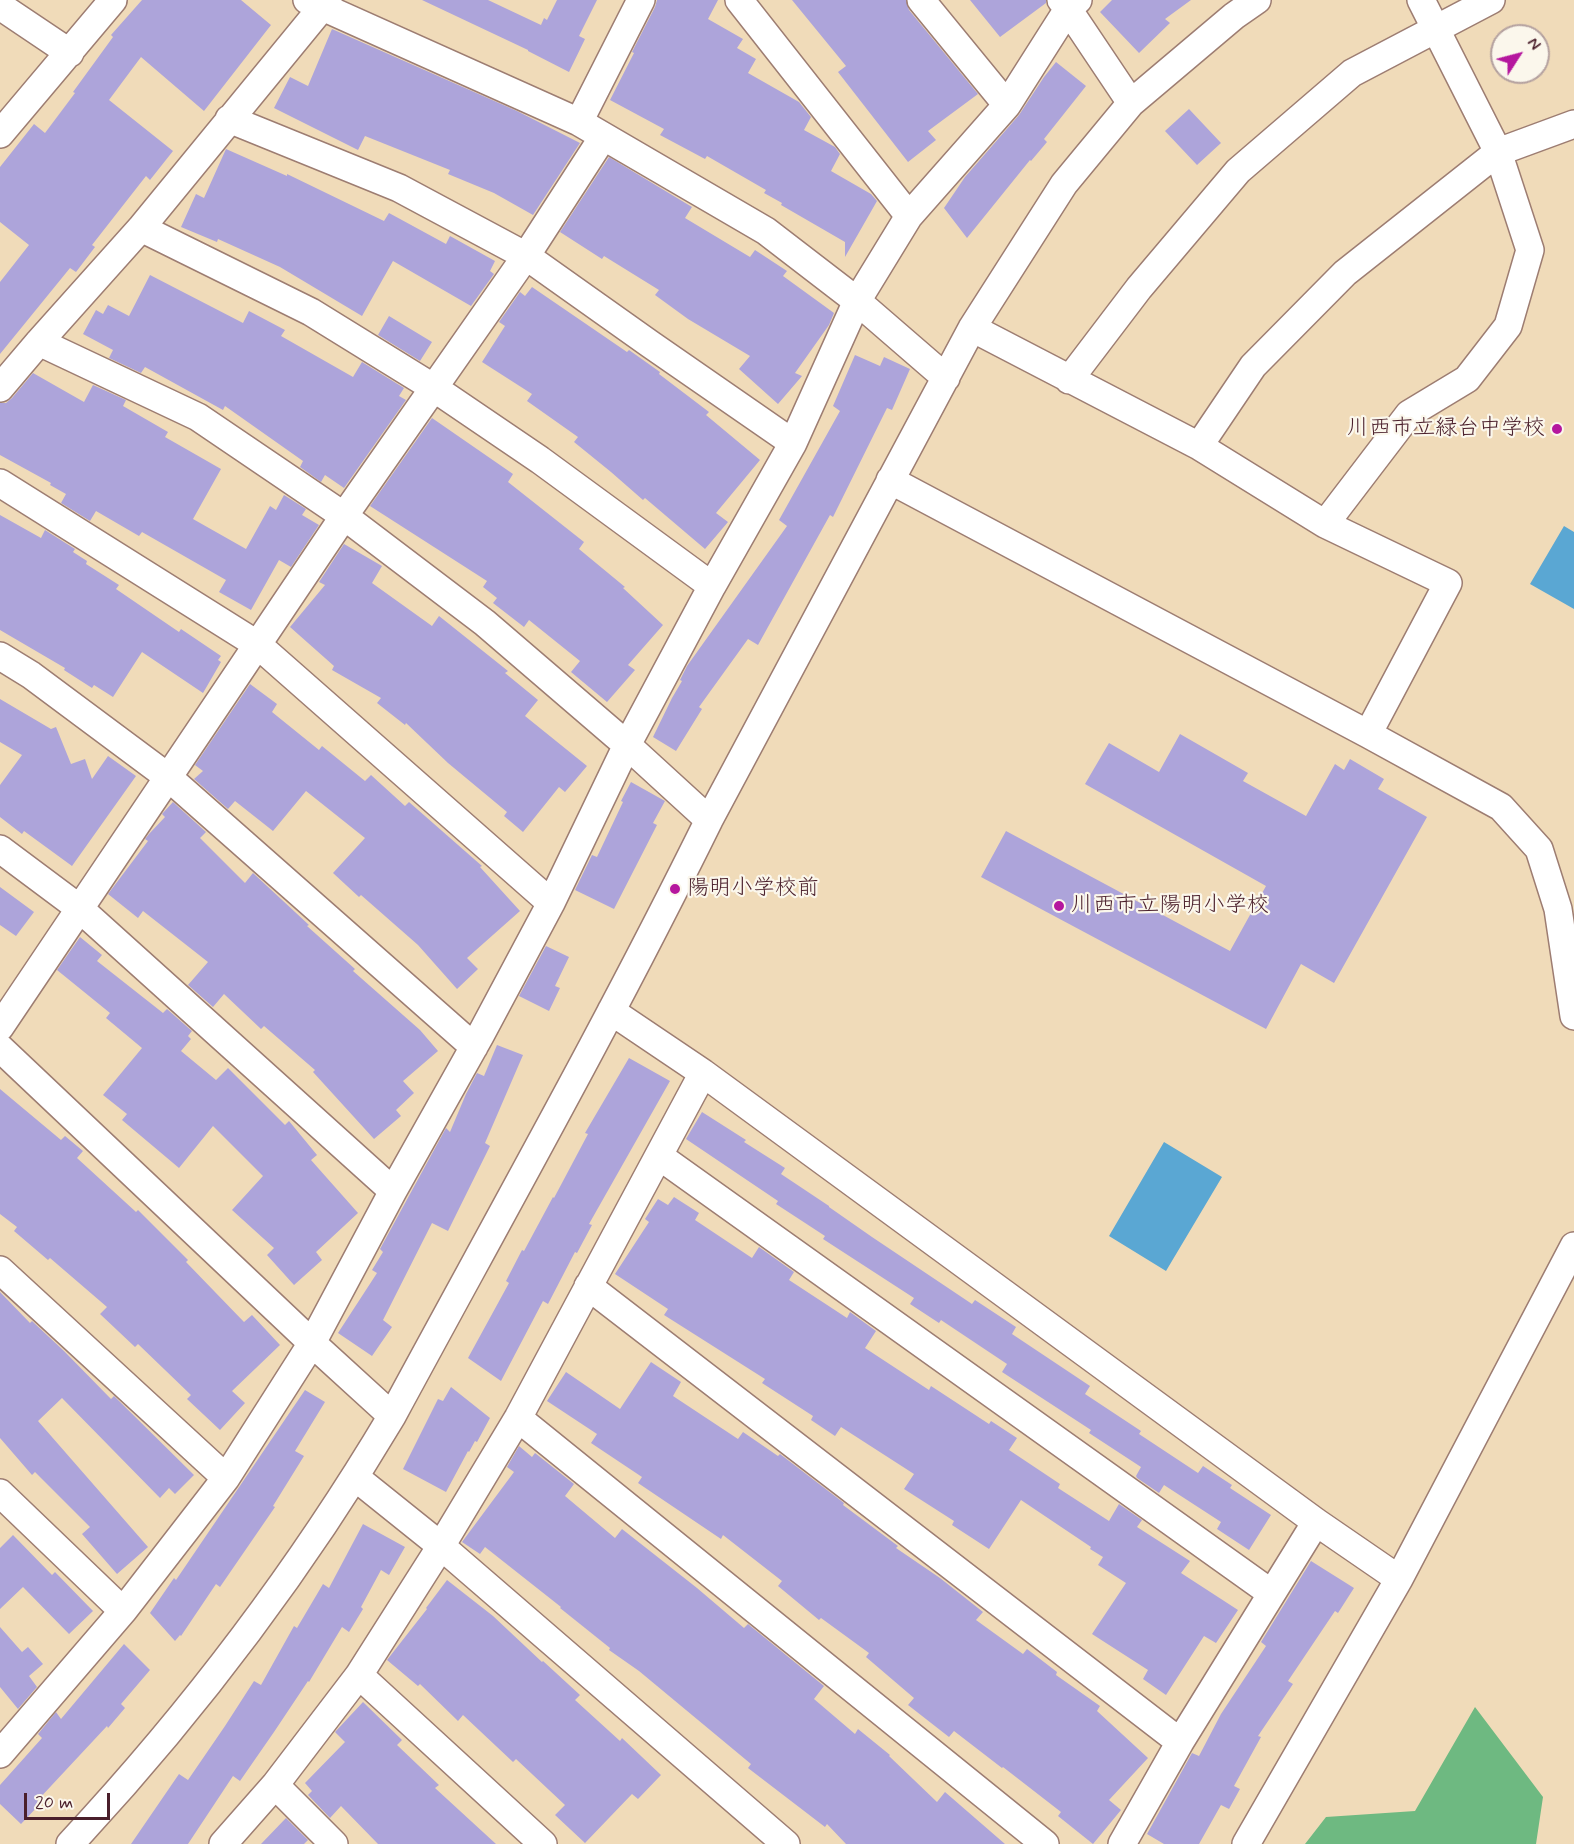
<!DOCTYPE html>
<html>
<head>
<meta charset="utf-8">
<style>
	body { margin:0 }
	#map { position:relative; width:1574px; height:1844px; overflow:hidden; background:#f0dbb9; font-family:Mynerve,sans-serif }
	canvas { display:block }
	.north { position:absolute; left:1490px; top:24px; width:60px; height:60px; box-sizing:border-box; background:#fbf7ec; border:2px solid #b4a19f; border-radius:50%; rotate:54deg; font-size:16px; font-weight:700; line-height:24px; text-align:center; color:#4a1f2b }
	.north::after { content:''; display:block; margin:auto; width:21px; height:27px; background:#b5179e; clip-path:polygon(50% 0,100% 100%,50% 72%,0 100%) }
	.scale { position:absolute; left:24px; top:1793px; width:86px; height:27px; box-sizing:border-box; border:3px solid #4a1f2b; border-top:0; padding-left:8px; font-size:18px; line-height:21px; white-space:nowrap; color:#4a1f2b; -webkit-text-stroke:4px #fbf7ec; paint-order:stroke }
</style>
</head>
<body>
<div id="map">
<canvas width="1574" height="1844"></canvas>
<div class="north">N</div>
<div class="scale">20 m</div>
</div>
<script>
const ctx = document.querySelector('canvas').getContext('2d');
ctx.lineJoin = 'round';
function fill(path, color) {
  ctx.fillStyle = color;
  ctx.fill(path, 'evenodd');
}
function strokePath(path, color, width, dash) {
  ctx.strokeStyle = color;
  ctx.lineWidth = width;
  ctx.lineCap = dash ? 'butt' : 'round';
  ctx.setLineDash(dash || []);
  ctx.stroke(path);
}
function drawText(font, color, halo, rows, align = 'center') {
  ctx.font = font + ' Mynerve,"Klee One",sans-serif';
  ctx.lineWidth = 4.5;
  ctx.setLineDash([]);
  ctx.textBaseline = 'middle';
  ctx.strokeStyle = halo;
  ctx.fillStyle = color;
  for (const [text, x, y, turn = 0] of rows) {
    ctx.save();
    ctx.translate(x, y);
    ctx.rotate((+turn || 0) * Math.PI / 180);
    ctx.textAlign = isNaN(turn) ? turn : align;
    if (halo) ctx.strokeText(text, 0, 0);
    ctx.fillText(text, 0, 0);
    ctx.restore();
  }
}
const forest = new Path2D(`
	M1475,1707L1543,1797L1536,1844H1305L1326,1817L1415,1811Z`);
const water = new Path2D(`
	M1564,526L1574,532V609L1530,584Z
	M1164,1142L1222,1177L1166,1271L1109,1236Z`);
const building = new Path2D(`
	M142,0H241L271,25L204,111L141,57L109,100L173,151L150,180L146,176L92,245L95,247L76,272L70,268L0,354V282L29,245L0,222V167L34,124L45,133L75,93L73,92L113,37L111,35Z
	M422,0H488L541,25L544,18L547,20L557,0H597L579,36L585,39L569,72L528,51V50Z
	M657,0H718L708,19L743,39L737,48L756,59L748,73L799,102L811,117L804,130L835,147L840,154L831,171L871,194L877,201L845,257V242L781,205L782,203L764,193L766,190L707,156L705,159L660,135L664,129L610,100L634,53L632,52L655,7Z
	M792,0H906L909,10L978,94L928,131L936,140L908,162L838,72L846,66Z
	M970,0H1046V3L1000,37Z
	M1112,0H1191L1165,19L1170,23L1139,53L1100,12Z
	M332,29L517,111L580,143L533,215L494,193L448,174L450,170L365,136L358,150L274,108L290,77L308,86Z
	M1056,62L1086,86L1044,139L1047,142L1031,161L1030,160L967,238L944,208L965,177L1019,115L1044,77Z
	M1189,109L1221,143L1197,165L1165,131Z
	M226,149L287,176V174L384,221L389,213L446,244L450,236L495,261L490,271L494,274L471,306L393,261L362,316L280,267L218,239L217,242L181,227L196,194L204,198Z
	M609,157L692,207L685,218L750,257L755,250L787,271L783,276L834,313L829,325L795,373L802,376L778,404L739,369L750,356L688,319L655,295L659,290L604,256L602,259L560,232Z
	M150,275L243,323L249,311L285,330L281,336L353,377L362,362L404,388L399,396L406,400L344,488L325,475L321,482L300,467L303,461L225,406L223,410L145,367L141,373L109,358L113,350L83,334L96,310L103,314L108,305L129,316Z
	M532,287L627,352L629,350L660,372L659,374L709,412L706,415L760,460L716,513L728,522L705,549L645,498L643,500L611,472L574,442L578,437L527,401L532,394L482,362L505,326L499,322L520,292L525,296Z
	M389,316L432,342L420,361L378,335Z
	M855,355L880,366L884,357L910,369L892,410L887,408L833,517L830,515L758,645L748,639L699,707L702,709L676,751L653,737L672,698L682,681L680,680L687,666L787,526L779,520L840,411L833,406Z
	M33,373L84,402L93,385L126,400L123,406L168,432L165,437L221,469L193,519L246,549L270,506L276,510L284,495L306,509L302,515L319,525L291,567L279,560L251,610L219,592L226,580L142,532L139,536L96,511L90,521L61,503L66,494L50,485L51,483L0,455V403H6L12,398Z
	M432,418L513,474L508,482L584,542L579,549L625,587L623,588L663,625L628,665L635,670L607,702L571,672L580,661L529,620L524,627L493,603L497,598L483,587L487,581L370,506Z
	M0,515L41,538L45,530L75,549L73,552L87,561L86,564L119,585L116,589L179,632L181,629L221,656L218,660L221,662L203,693L142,652L113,697L94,685L92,688L64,670L65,668L0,630Z
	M344,544L382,566L372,583L432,626L439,616L508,671L505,673L538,700L525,716L587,766L565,792L559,787L523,832L504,816L507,812L448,763L406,723L405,725L377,703L381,698L332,670L334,666L290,627L325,585L319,582Z
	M250,684L277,704L272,712L319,750L322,746L365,781L371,775L405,806L409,802L482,866L480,867L520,911L467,958L478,969L457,989L418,945L361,895L359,897L333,873L365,838L306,791L273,831L235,801L228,809L194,779L203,771L195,765Z
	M0,699L51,729L56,727L71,764L85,759L92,779L108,756L136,776L72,866L24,831L22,834L0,817V785L22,755L0,742Z
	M1180,734L1248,773L1243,781L1306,816L1335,764L1344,770L1350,759L1384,779L1378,789L1427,817L1334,983L1301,964L1266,1029L981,877L1006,831L1230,951L1266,886L1085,784L1109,743L1159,772Z
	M631,782L665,801L653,823L657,825L614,909L575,890L592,855L597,857L623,802L621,801Z
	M173,802L206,832L200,838L245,883L253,873L309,925L307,926L355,969L353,971L420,1030L438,1051L403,1081L414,1093L396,1110L401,1116L374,1139L313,1072L315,1070L264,1026L261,1029L224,994L213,1007L188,985L208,962L143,911L138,918L108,894L148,841L145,839L149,834L165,817L162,814Z
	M0,887L34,912L16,936L0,925Z
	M80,937L102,955L97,961L163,1013L167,1009L192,1031L188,1036L191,1039L181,1051L216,1080L228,1068L285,1125L289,1121L317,1155L311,1160L358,1213L316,1252L322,1260L294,1285L267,1255L274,1248L232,1210L263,1176L213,1126L179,1168L122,1120L127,1114L103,1095L142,1048L106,1018L110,1013L57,970Z
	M546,946L569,957L555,986L560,988L549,1011L519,996Z
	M497,1045L523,1055L485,1143L490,1146L448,1231L432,1223L383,1320L392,1327L372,1356L338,1333L377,1273L372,1270L383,1252L380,1249L446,1128L450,1132L466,1094L477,1073L484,1076Z
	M629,1058L670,1081L589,1224L592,1225L577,1253L575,1252L548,1304L543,1301L501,1381L468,1358L509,1283L506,1281L522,1250L524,1251L553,1197L554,1198L588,1134L585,1133Z
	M0,1089L61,1140L65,1136L83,1151L77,1158L136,1212L138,1210L188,1260L186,1262L244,1322L252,1315L280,1345L232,1391L245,1403L220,1430L187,1399L191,1395L138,1344L135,1347L100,1314L107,1307L50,1258L48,1260L14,1231L17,1227L0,1214Z
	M702,1112L746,1140L744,1142L785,1168L781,1174L829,1206V1207L872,1237L972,1304L975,1300L1016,1327L1012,1334L1090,1386L1085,1394L1141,1431L1139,1434L1198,1473L1203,1466L1232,1485L1230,1488L1271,1515L1249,1550L1217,1529L1221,1522L1164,1485L1159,1493L1137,1478L1136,1476L1141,1467L1089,1433L1091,1430L1002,1372L1007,1364L941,1320L939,1323L910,1304L914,1298L823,1239L825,1236L776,1204L778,1201L686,1139Z
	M674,1197L699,1213L695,1220L752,1258L759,1247L794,1272L789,1280L847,1318L850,1312L876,1331L865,1348L929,1390L931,1386L989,1424L991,1421L1017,1438L1009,1450L1060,1484L1058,1488L1109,1521L1119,1504L1142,1520L1137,1527L1190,1561L1181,1573L1238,1610L1216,1643L1204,1636L1166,1695L1143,1679L1148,1670L1092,1634L1126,1583L1098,1565L1103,1557L1090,1549L1091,1547L1021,1500L989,1549L952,1525L954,1521L904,1489L914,1474L841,1427L835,1436L811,1420L813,1416L762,1383L765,1379L664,1315L668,1309L615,1274L649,1222L645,1219L658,1199L668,1205Z
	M0,1292L30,1323L32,1321L64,1351L111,1399L114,1396L194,1475L175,1494L169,1488L160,1498L62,1398L38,1421L148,1547L117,1574L82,1534L90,1527L35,1472L32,1475L0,1438Z
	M651,1362L681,1382L673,1396L738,1439L743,1432L778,1456L780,1454L844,1503L843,1505L898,1546L896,1548L940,1578L983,1612L976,1620L1023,1654L1027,1649L1057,1672L1056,1675L1100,1706L1097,1711L1148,1758L1109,1800L1121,1810L1093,1844L1058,1816L1061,1812L1003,1767L1002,1768L954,1731L949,1737L908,1705L914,1698L866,1657L869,1653L821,1618L819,1620L778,1586L782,1581L723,1535L721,1539L638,1483L642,1477L591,1443L597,1434L547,1401L566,1372L620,1409Z
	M451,1387L490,1418L477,1442L475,1441L469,1452L468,1451L446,1492L403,1469L438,1399L443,1401Z
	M305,1390L325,1402L295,1451L304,1456L273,1506L275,1507L220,1587L216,1584L181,1636L180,1635L175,1641L150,1613L174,1578L176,1580Z
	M519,1446L532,1457L535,1453L574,1484L565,1496L615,1538L622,1529L697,1588L744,1628L748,1624L824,1686L814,1699L855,1734L858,1729L890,1755L889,1756L937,1802L945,1792L1005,1844H846L827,1824L825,1827L748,1768L751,1764L639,1671L609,1650L610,1648L560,1608L561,1607L485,1547L480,1554L462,1542L514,1472L507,1467Z
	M363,1524L405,1547L389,1575L381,1570L361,1607L363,1609L349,1632L342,1627L309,1682L308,1681L274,1732L240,1781L233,1776L188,1844H131L179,1774L188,1780L225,1726L254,1681L261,1685L294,1626L297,1628L323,1584L329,1588Z
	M13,1535L52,1575L55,1572L93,1611L69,1634L23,1587L0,1609V1548Z
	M1311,1561L1354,1588L1338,1613L1335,1611L1288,1681L1293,1684L1258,1736L1261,1737L1234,1786L1240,1789L1229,1809L1221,1805L1199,1844H1164L1147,1834L1192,1753L1199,1756L1221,1714L1266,1646L1261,1642Z
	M447,1580L493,1616L542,1662L543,1661L580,1695L575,1700L620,1741L622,1738L661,1775L638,1799L632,1794L585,1843L555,1815L565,1805L516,1759L513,1762L463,1715L458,1721L420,1684L418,1686L387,1660L427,1609L426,1608Z
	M0,1627L22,1652L28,1647L43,1664L29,1676L37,1687L18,1709L0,1687Z
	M124,1644L150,1670L121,1704L125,1708L108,1728L107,1726L37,1801L40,1804L21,1824L0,1804V1785L42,1738L38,1734L56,1712L61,1719Z
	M363,1702L402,1740L397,1745L439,1785L435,1788L496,1844H378L341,1806L330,1818L308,1795L312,1791L305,1783L345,1742L335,1732Z
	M286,1818L308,1840L304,1844H261Z`);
const minor = new Path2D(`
	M307,0L579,122L766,231L857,301L946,378
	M739,0L909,216
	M921,0L1007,105
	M1061,0L1068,9L1131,103
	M0,6L70,53
	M229,119L399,188L526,256L650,344L793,443
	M579,122L641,0
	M0,134L113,0
	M141,228L311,312L434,388L540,460L712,586
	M972,328L1199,446L1325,524L1448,583L1368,734
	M39,342L198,417L344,516L485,623L627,745L709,820
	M1069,380L1139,288L1238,171L1352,73L1491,0
	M0,388L39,342L141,228L328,0
	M1199,446L1253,366L1345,273L1498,152L1574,124
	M890,480L1368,734L1501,807L1539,849L1558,909L1574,1016
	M0,483L258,645L551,903
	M1325,524L1409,414L1467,379L1508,326L1530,250L1498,152L1421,0
	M0,656L31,675L168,777L474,1047
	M0,849L79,908L393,1191
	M611,1011L703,1073L1316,1522L1399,1579
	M0,1027L344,516L526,256L603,137
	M0,1048L312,1343L392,1416
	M659,1156L1271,1593
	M0,1270L226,1478
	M588,1286L1180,1742
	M518,1418L1045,1844
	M355,1477L441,1546L786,1844
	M0,1493L123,1611
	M359,1675L543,1844
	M0,1754L123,1611L226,1478L312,1343L393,1191L480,1036L551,903L627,745L712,586L793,443L857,301L909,216L1007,105L1068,9L1078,0
	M275,1785L334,1844
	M70,1844C192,1713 301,1569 392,1416C499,1218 610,1021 709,820L972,328L1064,184L1131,103L1234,16L1257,0
	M223,1844L275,1785L359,1675L441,1546L518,1418L703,1073
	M1122,1844L1180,1742L1316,1522
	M1246,1844L1399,1579L1574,1246`);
const markers = [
	[1557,429,6,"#b5179e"],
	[675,889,6,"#b5179e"],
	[1059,906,6,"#b5179e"]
];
const poiNames = [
	["川西市立緑台中学校",1545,429,"right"],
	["陽明小学校前",687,889],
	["川西市立陽明小学校",1071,906]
];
fill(forest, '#6eb981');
fill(water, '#5aa7d3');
fill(building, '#ada4da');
strokePath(minor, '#9d7d72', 30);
strokePath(minor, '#fff', 27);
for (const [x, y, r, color] of markers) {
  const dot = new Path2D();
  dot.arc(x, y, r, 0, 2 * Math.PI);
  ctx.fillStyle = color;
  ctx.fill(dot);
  strokePath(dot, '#fbf7ec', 2);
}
drawText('22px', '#4a1f2b', '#fbf7ec', poiNames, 'left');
</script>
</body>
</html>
